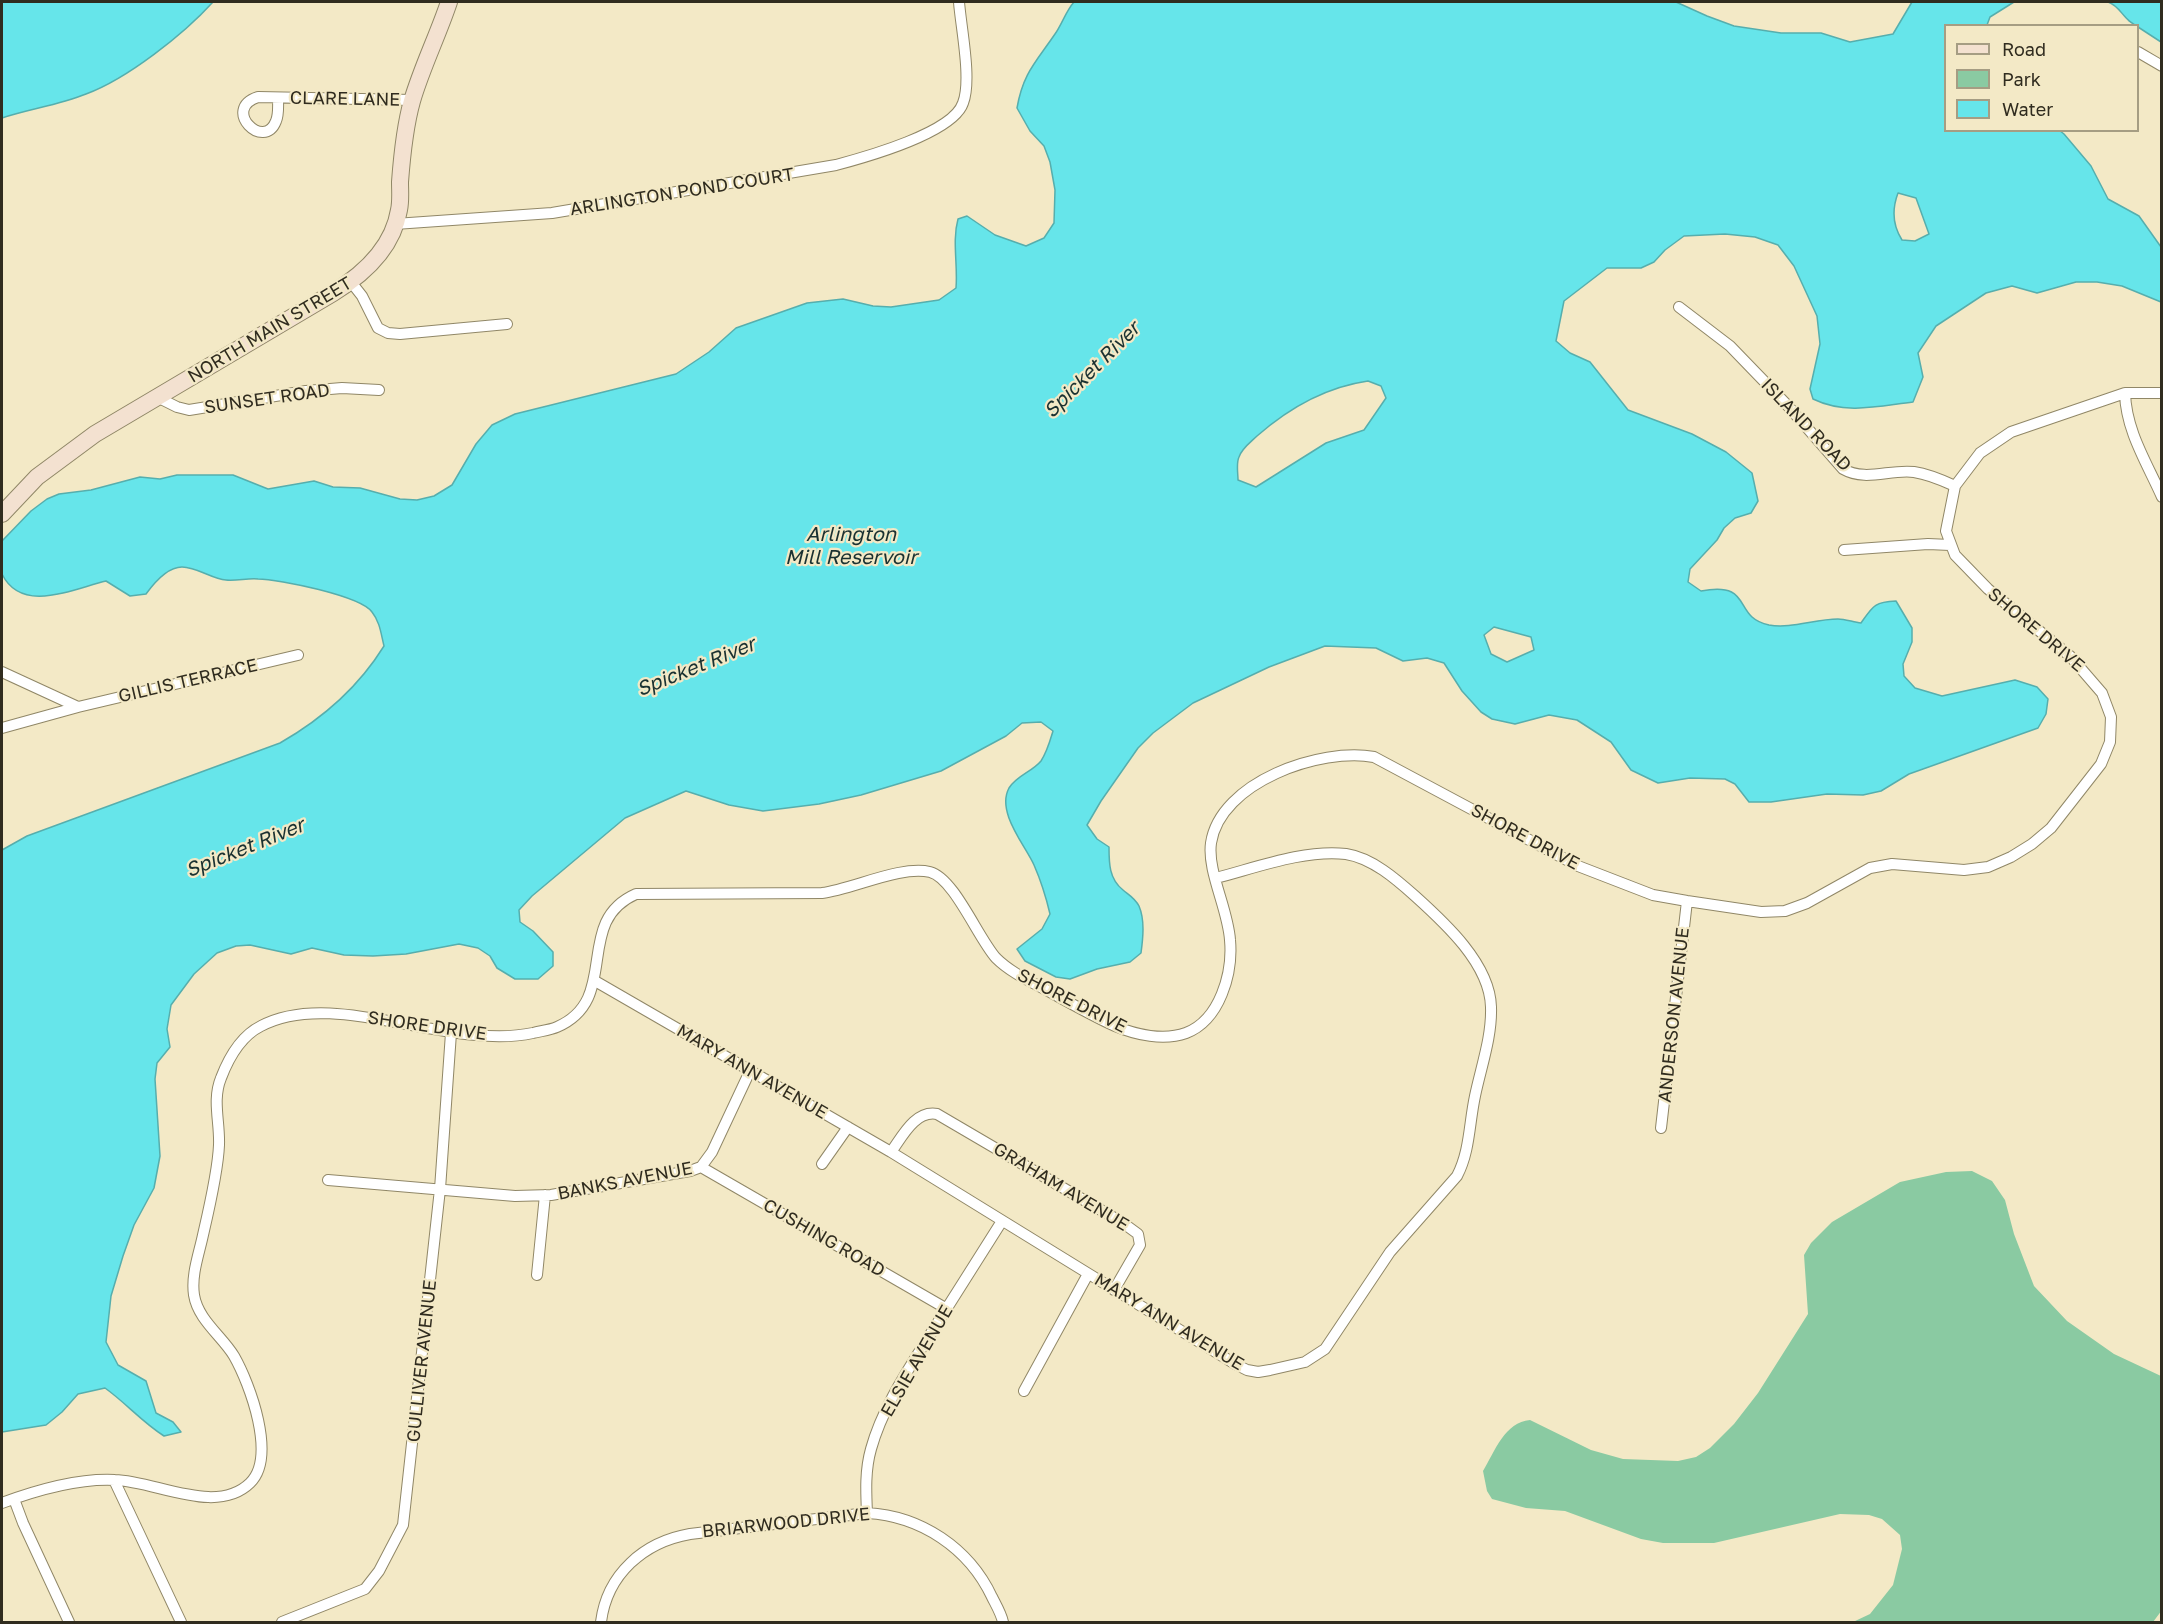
<!DOCTYPE html>
<html>
<head>
<meta charset="utf-8">
<style>
	body { margin:0 }
	#map { position:relative; width:2163px; height:1624px; overflow:hidden; background:#f3e9c6; font-family:"Golos Text",sans-serif }
	canvas { display:block }
	.frame { position:absolute; inset:0; border:3px solid #302c1f; pointer-events:none }
	.legend { position:absolute; left:1944px; top:24px; width:195px; height:108px; box-sizing:border-box; background:#f3e9c6; border:2px solid #a59d83; margin:0; padding:8px 10px; list-style:none; font-size:18px; color:#302c1f }
	.legend li { display:flex; align-items:center; gap:12px; height:30px }
	.legend b { width:30px; border:2px solid #a59d83 }
</style>
</head>
<body>
<div id="map">
<canvas width="2163" height="1624"></canvas>
<div class="frame"></div>
<ul class="legend">
<li><b style="height:8px;background:#f3e1d0"></b>Road</li>
<li><b style="height:16px;background:#8acaa2"></b>Park</li>
<li><b style="height:16px;background:#66e5ea"></b>Water</li>
</ul>
</div>
<script>
const ctx = document.querySelector('canvas').getContext('2d');
ctx.lineJoin = 'round';
function fill(path, color) {
  ctx.fillStyle = color;
  ctx.fill(path, 'evenodd');
}
function strokePath(path, color, width, dash) {
  ctx.strokeStyle = color;
  ctx.lineWidth = width;
  ctx.lineCap = dash ? 'butt' : 'round';
  ctx.setLineDash(dash || []);
  ctx.stroke(path);
}
function drawText(font, color, halo, rows, align = 'center') {
  ctx.font = font + ' "Golos Text",sans-serif';
  ctx.lineWidth = 4.5;
  ctx.setLineDash([]);
  ctx.textBaseline = 'middle';
  ctx.strokeStyle = halo;
  ctx.fillStyle = color;
  for (const [text, x, y, turn = 0] of rows) {
    ctx.save();
    ctx.translate(x, y);
    ctx.rotate((+turn || 0) * Math.PI / 180);
    ctx.textAlign = isNaN(turn) ? turn : align;
    if (halo) ctx.strokeText(text, 0, 0);
    ctx.fillText(text, 0, 0);
    ctx.restore();
  }
}
const green = new Path2D(`
	M1972,1171L1992,1181L2005,1200L2014,1234L2034,1286L2067,1321L2114,1354L2161,1376L2162,1610L2153,1622H1853L1870,1614L1893,1585L1902,1549L1900,1535L1882,1519L1869,1515L1840,1514L1714,1543H1663L1641,1539L1565,1511L1526,1508L1492,1499L1487,1491L1483,1471C1495,1451 1505,1422 1530,1420L1591,1450L1623,1459L1678,1461L1696,1457L1710,1448L1734,1424L1758,1393L1808,1314L1804,1255L1811,1243L1832,1222L1900,1182L1946,1172Z`);
const water = new Path2D(`
	M2,2H213C184,34 127,79 86,94C59,105 29,109 2,118Z
	M1074,2H1676L1707,16L1734,26L1781,33H1821L1850,42L1893,34L1912,2H2014L1990,17L1987,25L1946,26V130H2059L2064,134L2091,166L2108,199L2139,216L2161,247V302L2122,286L2097,282H2076L2037,293L2012,286L1986,293L1936,326L1918,353L1923,377L1913,402C1879,406 1846,415 1813,399L1810,389L1820,344L1817,316L1794,266L1778,245L1755,237L1725,234L1684,236L1665,250L1654,262L1641,268H1607L1564,301L1556,341L1570,353L1590,362L1628,410L1692,434L1726,452L1752,473L1758,501L1751,513L1735,518L1724,528L1717,540L1690,569L1688,582L1701,591C1755,581 1731,617 1769,625C1791,629 1815,619 1838,619C1845,619 1853,622 1861,623C1873,606 1874,602 1896,601L1912,628V642L1903,664L1904,676L1915,688L1942,696L2015,680L2037,687L2048,699L2046,714L2038,728L1909,774L1881,791L1863,795L1827,794L1771,802H1749L1735,784L1725,779L1690,778L1658,783L1631,770L1611,742L1577,720L1549,715L1515,724L1492,719L1481,712L1462,691L1444,663L1427,658L1403,661L1376,648L1325,646L1269,667L1193,703L1153,733L1138,748L1101,801L1087,825L1097,839L1109,847C1109,863 1109,879 1123,890C1129,895 1135,898 1139,906C1145,920 1143,938 1141,953L1130,962L1097,969L1070,979L1056,977L1025,961L1017,949L1042,929L1050,914C1046,897 1041,881 1034,865C1025,845 996,812 1009,788C1017,775 1032,772 1041,761C1047,752 1050,741 1053,731L1041,722L1022,723L1006,736L941,771L861,795L819,804L763,811L729,805L686,791L625,818L532,896L519,910L520,922L533,931L553,952V966L538,979H515L497,968L490,956L478,948L459,944L406,954L373,956L344,955L312,948L291,954L250,945L236,946L217,953L194,974L171,1005L167,1029L170,1047L157,1063L155,1079L160,1156L154,1188L134,1225L123,1256L111,1296L106,1342L118,1365L146,1381L156,1413L173,1422L181,1432L164,1436C142,1422 126,1403 105,1388L78,1394L62,1412L46,1425L2,1432V850L27,836L280,743C322,719 358,688 384,646C381,634 380,622 372,612C361,596 279,579 258,579C248,578 237,581 226,580C212,579 197,567 182,567C167,567 154,583 146,594L130,596L106,581C75,588 22,615 2,574C0,567 1,550 2,541L31,511L47,499L59,494L91,490L140,477L160,479L177,475H233L268,489L314,481L333,487L360,488L400,499L417,500L434,496L452,485L476,444L492,425L515,414L676,374L709,352L736,328L807,303L843,299L873,306L891,307L939,300L956,288C958,265 952,241 958,219L967,216L995,235L1026,246L1044,238L1054,223L1055,190L1050,162L1044,146L1030,131L1017,108C1023,73 1036,62 1055,34C1062,24 1066,11 1074,2ZM1898,193L1916,198L1929,234L1915,241L1902,240C1893,226 1892,209 1898,193ZM1368,381L1381,386L1386,398L1364,430L1326,443L1256,487L1238,480C1238,473 1236,463 1239,457C1242,448 1251,442 1257,436C1289,408 1326,387 1368,381ZM1494,627L1531,637L1534,650L1507,662L1491,654L1484,635Z
	M2108,2H2161V42L2138,27V26C2124,22 2121,6 2108,2Z`);
const street = new Path2D(`
	M2138,52L2162,66
	M278,98C278,105 279,114 276,121C264,152 221,109 258,97L413,100
	M395,224L552,213L836,165C866,157 953,133 963,103C972,80 961,28 959,2
	M351,282L362,296L378,328L388,333L400,334L507,324
	M1679,307L1730,346L1788,406L1843,469C1866,482 1889,469 1914,472C1928,474 1942,480 1955,486
	M2125,393C2126,431 2147,463 2162,497
	M157,397L177,407L189,410L306,391L342,388L379,390
	M1844,550L1928,544L1950,545
	M2,672L78,707L298,655
	M2,728L78,707
	M595,981L891,1152L1235,1364L1247,1370L1258,1372L1270,1370L1305,1362L1325,1349L1390,1252L1457,1176C1470,1151 1469,1124 1475,1096C1481,1067 1492,1037 1491,1007C1490,964 1445,923 1415,896C1396,879 1372,858 1346,854C1305,849 1255,868 1216,878
	M1661,1128L1687,901
	M891,1152C902,1137 915,1110 937,1114L1123,1223L1138,1234L1140,1245L1114,1290
	M822,1164L848,1127
	M701,1167L947,1309
	M328,1180L515,1196L551,1195L690,1171L701,1167L712,1152L750,1071
	M537,1275L545,1195
	M1024,1391L1088,1274
	M114,1480L181,1622
	M14,1499L23,1523L69,1622
	M2,1503C37,1490 77,1478 115,1480C156,1481 216,1516 250,1483C277,1457 250,1384 234,1356C222,1336 198,1320 194,1295C191,1275 199,1254 203,1235C209,1209 218,1171 219,1145C220,1122 212,1100 221,1078C229,1057 241,1036 261,1026C334,987 449,1051 533,1033C541,1031 550,1030 557,1027C622,999 572,922 636,894L822,893C853,889 901,865 930,872C954,878 978,938 996,958C1011,973 1032,982 1050,992C1072,1004 1093,1016 1115,1026C1136,1035 1164,1041 1186,1033C1220,1020 1233,973 1230,940C1228,909 1207,871 1211,843C1220,782 1321,747 1374,757L1578,866L1653,895L1687,901L1761,912L1785,911L1807,903L1870,868L1892,864L1964,870L1988,867L2011,857L2032,844L2051,828L2101,764L2110,742L2111,717L2102,693L2070,656L1988,589L1955,555L1946,531L1955,486L1980,453L2011,432L2125,393H2162
	M867,1513C866,1491 865,1470 871,1449C882,1409 906,1373 928,1338C953,1299 977,1260 1002,1221
	M282,1622L365,1589L379,1571L403,1525L440,1189L451,1033
	M601,1622C607,1574 644,1542 690,1534L867,1513C921,1516 969,1548 992,1597C996,1605 1001,1613 1003,1622`);
const secondary = new Path2D(`
	M2,514L37,477L95,434L333,293C364,274 393,248 399,210C401,201 400,191 400,182C402,155 405,126 412,101C422,67 438,35 449,2`);
const streetNames = [
	["CLARE LANE",345,99,1],
	["ARLINGTON POND COURT",682,192,-9],
	["NORTH MAIN STREET",270,330,-31],
	["SUNSET ROAD",267,399,-8],
	["ISLAND ROAD",1806,425,46],
	["SHORE DRIVE",2036,630,40],
	["GILLIS TERRACE",188,681,-13],
	["SHORE DRIVE",1525,837,28],
	["SHORE DRIVE",1072,1001,27],
	["ANDERSON AVENUE",1674,1015,-84],
	["SHORE DRIVE",427,1026,8],
	["MARY ANN AVENUE",752,1072,30],
	["BANKS AVENUE",625,1181,-11],
	["GRAHAM AVENUE",1061,1187,31],
	["CUSHING ROAD",824,1238,30],
	["MARY ANN AVENUE",1169,1322,31],
	["GULLIVER AVENUE",422,1361,-84],
	["ELSIE AVENUE",917,1361,-60],
	["BRIARWOOD DRIVE",786,1523,-6]
];
const waterNames = [
	["Spicket River",1092,370,-45],
	["Arlington",851,535],
	["Mill Reservoir",851,558],
	["Spicket River",696,667,-22],
	["Spicket River",245,848,-22]
];
fill(green, '#8acaa2');
fill(water, '#66e5ea');
strokePath(water, '#56aead', 1.5);
strokePath(street, '#908767', 12);
strokePath(secondary, '#908767', 18);
strokePath(street, '#fff', 10);
strokePath(secondary, '#f3e1d0', 16);
drawText('18px', '#302c1f', '#f3e9c6', streetNames);
drawText('italic 20px', '#1a3131', '#f3e9c6', waterNames);
</script>
</body>
</html>
